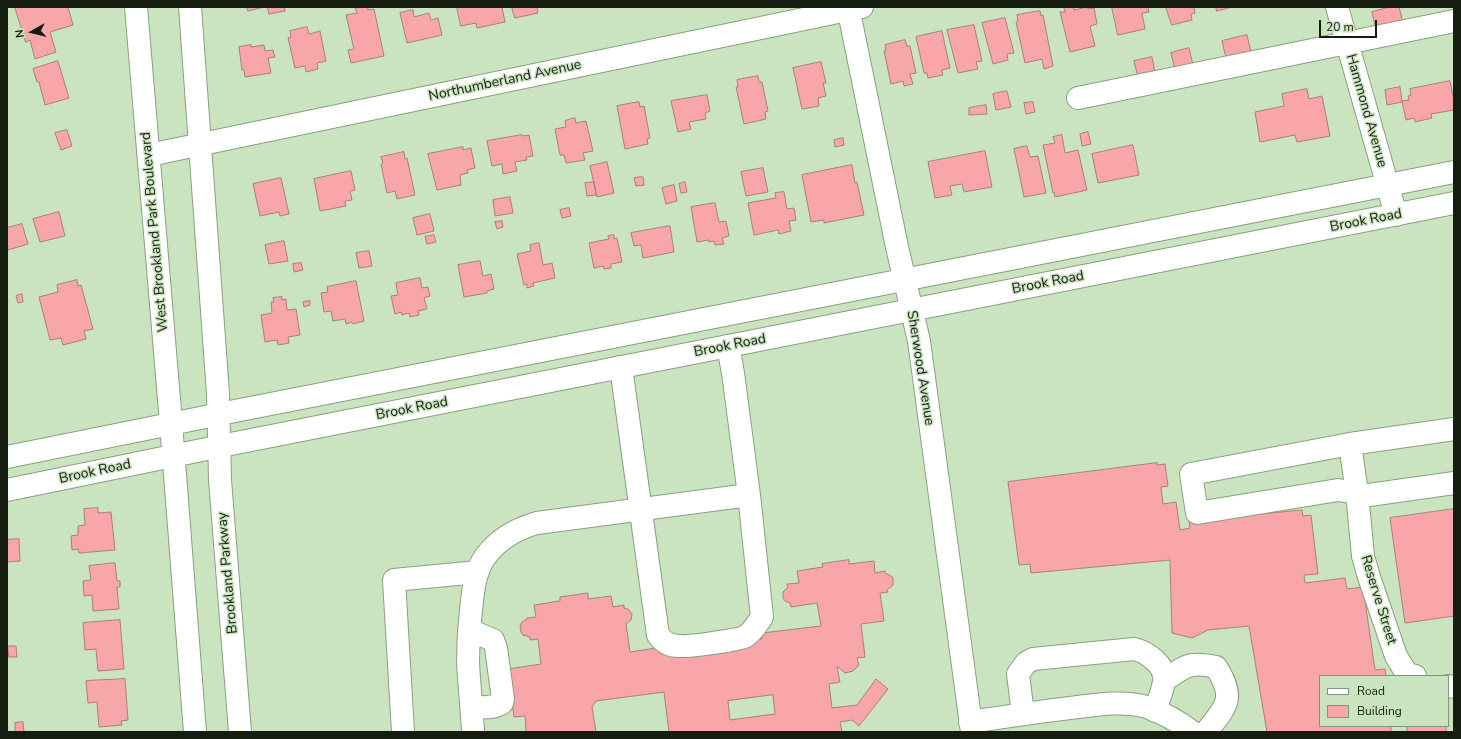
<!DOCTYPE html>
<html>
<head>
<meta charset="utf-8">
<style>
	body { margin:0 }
	#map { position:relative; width:1461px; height:739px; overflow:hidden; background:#cbe4c0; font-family:"Nunito Sans",sans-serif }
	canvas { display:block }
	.frame { position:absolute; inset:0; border:8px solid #141d10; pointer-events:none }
	.legend { position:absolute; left:1319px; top:675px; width:130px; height:52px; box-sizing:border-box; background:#cbe4c0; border:1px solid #82947a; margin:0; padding:5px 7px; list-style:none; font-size:12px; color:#141d10 }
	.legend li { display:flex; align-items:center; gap:8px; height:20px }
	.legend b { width:20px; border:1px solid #82947a }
	.north { position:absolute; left:12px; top:12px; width:40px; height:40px; -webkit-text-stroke:3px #cbe4c0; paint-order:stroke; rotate:262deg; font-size:11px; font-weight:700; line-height:16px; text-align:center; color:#141d10 }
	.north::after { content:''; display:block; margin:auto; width:14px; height:18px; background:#141d10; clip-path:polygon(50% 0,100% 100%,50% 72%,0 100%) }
	.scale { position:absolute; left:1319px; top:20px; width:58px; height:18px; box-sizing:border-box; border:2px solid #141d10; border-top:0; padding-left:5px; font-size:12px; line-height:14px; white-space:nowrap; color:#141d10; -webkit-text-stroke:3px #cbe4c0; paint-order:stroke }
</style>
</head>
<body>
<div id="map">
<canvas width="1461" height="739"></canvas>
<div class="frame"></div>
<ul class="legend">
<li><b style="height:5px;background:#fff"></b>Road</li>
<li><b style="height:11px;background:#f8a6aa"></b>Building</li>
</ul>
<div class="north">N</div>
<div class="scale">20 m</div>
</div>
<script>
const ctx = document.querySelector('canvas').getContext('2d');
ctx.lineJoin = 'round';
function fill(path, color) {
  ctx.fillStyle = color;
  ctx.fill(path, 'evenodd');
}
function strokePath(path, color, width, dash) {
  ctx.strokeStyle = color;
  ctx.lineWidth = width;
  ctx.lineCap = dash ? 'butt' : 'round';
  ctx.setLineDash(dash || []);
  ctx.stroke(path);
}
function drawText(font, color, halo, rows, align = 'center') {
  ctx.font = font + ' "Nunito Sans",sans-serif';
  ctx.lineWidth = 3;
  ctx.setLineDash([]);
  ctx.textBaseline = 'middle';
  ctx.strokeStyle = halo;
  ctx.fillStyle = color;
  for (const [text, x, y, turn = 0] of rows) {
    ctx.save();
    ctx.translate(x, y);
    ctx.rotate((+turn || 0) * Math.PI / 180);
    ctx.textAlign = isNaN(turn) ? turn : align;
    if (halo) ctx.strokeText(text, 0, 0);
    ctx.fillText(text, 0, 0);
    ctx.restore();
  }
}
const building = new Path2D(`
	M15,7H68L73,25L50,32L56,52L35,59L30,40L26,42Z
	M247,7H264L248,11Z
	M268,7H284L285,11L269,14Z
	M355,7H368V10L374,9L384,56L351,63L348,50L354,49L346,15L357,13Z
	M457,7H502L505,22L477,28L476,23L461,26Z
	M512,7H537L538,13L515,18Z
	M1064,7H1074V10L1087,7L1088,9L1094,8L1097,24L1090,26L1095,46L1070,52L1060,12H1065Z
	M1112,7H1148L1149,12L1142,13L1145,29L1118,35Z
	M1166,7H1194L1195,13L1191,14L1192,20L1172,25Z
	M1216,7H1232L1217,11Z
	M1390,7H1399L1403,23L1376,30L1372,12Z
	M413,10L414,17L429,13L431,20L438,18L442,35L407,43L400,13Z
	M1040,11L1041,16L1043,15L1053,66L1044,69L1042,59L1025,63L1016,22L1018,21L1017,15Z
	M1005,18L1014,53L1007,54L1008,60L993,64L982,23Z
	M974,25L982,61L976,62L978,69L958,73L947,30Z
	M307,27L309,34L320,31L326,61L317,63L318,69L306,72L305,66L295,68L288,38L291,37L290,31Z
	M942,31L950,68L942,70L943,75L928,78L927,73H924L916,37Z
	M1247,35L1251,52L1226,58L1222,41Z
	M905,40L907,46H910L916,73L910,74L913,84L904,86L903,81L891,84L884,51H886L885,45Z
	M251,45V47L264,45L265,51L273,50L275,57L268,58L271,73L245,77L244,70H242L239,47Z
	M1189,48L1193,65L1175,70L1171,53Z
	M1152,57L1155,73L1138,77L1134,61Z
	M58,61L69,98L45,105L39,82H37L33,69Z
	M821,62L826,83H823L826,96L818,98L819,106L802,109L793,68Z
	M758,76L759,82H762L768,111L765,112L766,119L744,124L736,87H738L737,80Z
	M1450,81L1454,101V110L1431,114L1432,118L1415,122L1414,118L1406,120L1402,101L1409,100L1408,96L1411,95L1410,89Z
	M1400,87L1402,102L1387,105L1385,90Z
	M1307,89L1309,99L1322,96L1330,136L1297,142L1295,135L1260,142L1255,112L1284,106L1282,94Z
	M1007,91L1011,107L996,110L993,94Z
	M707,95L710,111L705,113L706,119L689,122L691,129L678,132L671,101Z
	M639,102L640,107L644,106L650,138L647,139L648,144L625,149L617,106Z
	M1033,102L1035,112L1026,114L1024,103Z
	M986,105L987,114L969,115V108Z
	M575,118L576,123L586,121L593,151L583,153L585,160L566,163L564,155H560L555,129L566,127L565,121Z
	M67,130L72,146L61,150L55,133Z
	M1088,132L1091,144L1082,146L1080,134Z
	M522,135V136L529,135L533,156L526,157L527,160L515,162L517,171L503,174L502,164L492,166L487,141Z
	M1062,135L1065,153L1078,150L1087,190L1055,197L1054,192L1053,193L1043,145L1055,143L1053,137Z
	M843,138L844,145L835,147L834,140Z
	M1133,145L1139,175L1098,183L1092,154Z
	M1027,146L1030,157L1038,156L1046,193L1024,197L1014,149Z
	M463,147V150L471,148L475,168L467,170L468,173L460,175L461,185L437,190L428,154Z
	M985,151L992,187L964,192L962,184L950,186L952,195L935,198L928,162Z
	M404,152L405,159L407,158L415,195L397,199L395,191L387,193L381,164L383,163L381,157Z
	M607,162L614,193L597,197L590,166Z
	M852,165L855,183L857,182L864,215L824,223V220L811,222L802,175Z
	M763,168L768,192L746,196L741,172Z
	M351,171L355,190L350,191L352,200L345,201L346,206L320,211L314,179Z
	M643,177L644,185L636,186L634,178Z
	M281,178L289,214L280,216L279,212L260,216L253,184Z
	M594,182L596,195L587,196L585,183Z
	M685,182L687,192L681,193L679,184Z
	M674,185L677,201L666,204L662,188Z
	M784,192L787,209L794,208L796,220L789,221L791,231L779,234L778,230L754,235L748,203L776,198L775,193Z
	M510,197L513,213L495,216L493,200Z
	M715,203L719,222L726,221L729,236L722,238L724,244L715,245L714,241L709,242V240L697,242L691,207Z
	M569,208L571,216L562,218L560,210Z
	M59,212L65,236L40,242L33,219Z
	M430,214L434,231L417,235L413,218Z
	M502,221L503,227L497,229L495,222Z
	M22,224L28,244L8,250L7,245V228Z
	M670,226L674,252L643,258L641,245L634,246L631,233Z
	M434,235L436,242L427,244L425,237Z
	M614,235V239L617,238L622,262L611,264V268L604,269L603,266L594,268L589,243L609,239L608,236Z
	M284,241L288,261L269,264L265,245Z
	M539,243L543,265L552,263L555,278L533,283L534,286L527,288V284L524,285L517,254L531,251L530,245Z
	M369,251L372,266L359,268L356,253Z
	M480,261L483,276L491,274L494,289L487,291V293L464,297L458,265Z
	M301,263L303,270L294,272L293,264Z
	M420,278L422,288L428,287L430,296L424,298L427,309L418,311L419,315L410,317L409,313L402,315L401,312L395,314L391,296L398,295L396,283Z
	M77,280L78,286L81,285L93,329L84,331L86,339L63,345L61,338L50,340L39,297L58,292L57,285Z
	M356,281L364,321L353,324L352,322L346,324L345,319L333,321L331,311L324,312L321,293L328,292L327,287Z
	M22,294L23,302L18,303L16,296Z
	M282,297V300L286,299L287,310L296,309L300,335L288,337L289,343L278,345L277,340L265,342L261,315L272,313L271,302H274L273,298Z
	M310,301V305L304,307L303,302Z
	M1157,463V465L1165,464L1168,486L1161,487L1163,504L1176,502L1180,530L1190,528L1189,521L1302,510L1303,516L1311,515L1318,574L1304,575L1305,583L1345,578L1347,589L1363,587L1375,670L1385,669L1386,676H1320V726H1391V732H1267L1249,626L1208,630L1192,638L1172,633L1170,560L1031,573L1030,564L1019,565L1008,482Z
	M98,508V513L111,512L115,550L79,553L78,549L72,550L71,536L78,535V526L85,525L84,509Z
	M1454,509V616L1405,623L1390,518Z
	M19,539L20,561L7,562V540Z
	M849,560V564L874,561L875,573L885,571V573L891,576L893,578V585L887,590L888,592L880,593L884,621L861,624L865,657L857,658L859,665L853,671L845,673L838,667H837L840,682L829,684L832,708L857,705L876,679L888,689L859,726L852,720L840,722L842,732H669L664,692L596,701L592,707L596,732H526L525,716L514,717L508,669L541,664L538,639L530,640V637L523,635L521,632L520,626L522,622L527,619V618L536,617L534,605L560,601V597L588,593V599L611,596L613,607L624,605V608L628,609L632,614L631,620L626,624L630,652L663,647L762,639V633L821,626L817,603L791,607L790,603L785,601L783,598V592L788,587L787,584L799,583L797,571L823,567L822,564ZM773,695L775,714L730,720L728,701Z
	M115,563L117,581H120V587H117L119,609L93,611L92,595L84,596L83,581L91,580L89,566Z
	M120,620L124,669L98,671L96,649L85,650L83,623Z
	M8,646H16L17,657H9Z
	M125,679L128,720L121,721L122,725L99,727L97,702L88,703L86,681Z
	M23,722L24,732H15V723Z
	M1407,726H1446V732H1408Z`);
const minor = new Path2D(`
	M848,7L897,247L919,341L972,732
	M1337,7L1396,215
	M1078,98L1454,21
	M149,155L862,7
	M621,367L658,635C663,642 670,646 679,646C688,647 740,640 746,636C753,631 757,624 762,617L749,495
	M1454,429L1350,444L1191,474L1197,513L1338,490L1369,495L1454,483
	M1350,444L1357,493L1363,556L1369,577L1396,656L1407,674L1415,676
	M469,630L493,640L496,648L503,699L502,703C493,709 482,707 472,707
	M1165,680C1185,666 1190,661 1216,667C1236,698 1227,706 1206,732
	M1448,686L1454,687
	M1023,714L1018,674L1026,663L1033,659L1134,649C1147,652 1166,665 1164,681C1163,690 1158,701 1155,711
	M970,722C1003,717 1037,712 1070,708C1095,705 1122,700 1147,707C1163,713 1178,721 1192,732
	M403,732L394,580L478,572
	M473,732C472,709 469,685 468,662C468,645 469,627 471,610C473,592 474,573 485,557C498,539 516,529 537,523L749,495L733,373L728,346`);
const major = new Path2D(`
	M136,7L171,423L195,732
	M190,7L218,394L220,480L240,732
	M7,457L235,411L1454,172
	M7,490L236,443L1454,203`);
const streetNames = [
	["Northumberland Avenue",505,81,-12],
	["Hammond Avenue",1366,111,74],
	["Brook Road",1366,221,-11],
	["West Brookland Park Boulevard",155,232,-95],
	["Brook Road",1048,283,-11],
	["Brook Road",730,346,-11],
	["Sherwood Avenue",920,368,81],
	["Brook Road",412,409,-11],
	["Brook Road",95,472,-12],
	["Brookland Parkway",228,573,-95],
	["Reserve Street",1378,600,73]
];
fill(building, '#f8a6aa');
strokePath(building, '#a97d7f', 1);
strokePath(minor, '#89a07f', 24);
strokePath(major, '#89a07f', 24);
strokePath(minor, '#fff', 22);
strokePath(major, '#fff', 22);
drawText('14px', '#141d10', '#cbe4c0', streetNames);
</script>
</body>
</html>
